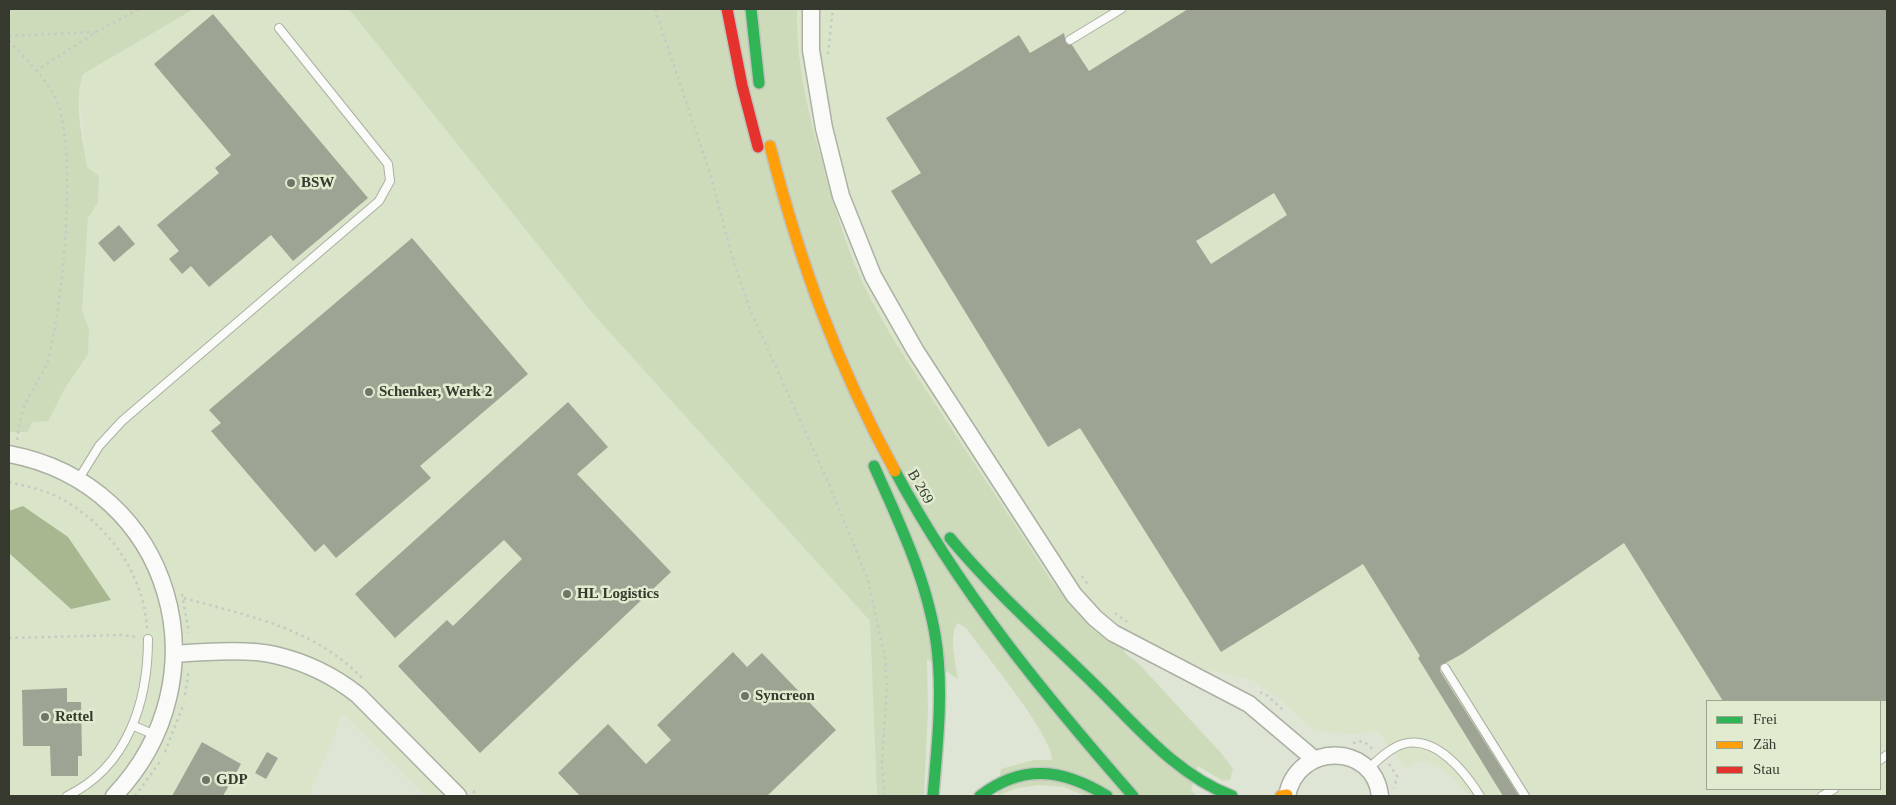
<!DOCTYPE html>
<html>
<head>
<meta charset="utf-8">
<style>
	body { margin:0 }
	#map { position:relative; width:1896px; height:805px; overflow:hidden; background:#dfe5d5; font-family:"Times New Roman",serif }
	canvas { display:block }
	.frame { position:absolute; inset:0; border:10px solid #35392e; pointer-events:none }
	.legend { position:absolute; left:1706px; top:700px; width:175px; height:90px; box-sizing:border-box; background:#e0ebcf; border:1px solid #9ca48f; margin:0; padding:6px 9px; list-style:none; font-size:15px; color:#35392e }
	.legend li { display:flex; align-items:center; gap:10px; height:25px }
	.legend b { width:25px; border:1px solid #9ca48f }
</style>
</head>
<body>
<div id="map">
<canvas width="1896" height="805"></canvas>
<div class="frame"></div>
<ul class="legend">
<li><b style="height:6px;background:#30b455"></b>Frei</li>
<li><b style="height:6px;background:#ff9f0a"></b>Zäh</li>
<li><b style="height:6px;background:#e5322d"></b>Stau</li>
</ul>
</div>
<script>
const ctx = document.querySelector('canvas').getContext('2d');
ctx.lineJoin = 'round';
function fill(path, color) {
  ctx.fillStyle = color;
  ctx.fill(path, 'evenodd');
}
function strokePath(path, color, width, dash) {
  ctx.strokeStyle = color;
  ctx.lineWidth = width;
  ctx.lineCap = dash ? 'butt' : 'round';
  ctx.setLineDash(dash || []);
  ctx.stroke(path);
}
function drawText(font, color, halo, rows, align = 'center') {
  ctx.font = font + ' "Times New Roman",serif';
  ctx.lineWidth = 5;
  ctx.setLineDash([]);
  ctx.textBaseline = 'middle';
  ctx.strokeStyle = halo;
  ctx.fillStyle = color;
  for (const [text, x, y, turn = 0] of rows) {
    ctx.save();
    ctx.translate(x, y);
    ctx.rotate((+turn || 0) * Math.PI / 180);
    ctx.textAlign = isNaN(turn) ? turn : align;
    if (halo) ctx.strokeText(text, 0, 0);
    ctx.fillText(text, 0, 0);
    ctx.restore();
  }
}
const built = new Path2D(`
	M194,9H349L594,315L870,621L877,796H425L343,714L309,796H9V432H28L31,422L64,390L72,380L89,329L82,311L88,218L98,202L99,176L87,167L78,88L83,73Z
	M797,9H1887V796H1469L1454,779L1437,766L1419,761L1406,768L1377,730L1358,734L1315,731L1278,698L1252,680L1141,655L1075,607L1052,582L917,377L879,314L856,266L834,202L816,139L802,75L797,33ZM1707,701H1880V789H1707Z`);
const green = new Path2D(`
	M9,9H194L83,74C73,103 83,137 87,167L99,176L98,202L88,218L82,311L89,329L88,354L64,390L48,421L32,422L28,432H9Z
	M349,9H797C796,59 807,109 821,157C831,193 841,230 855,265C874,311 903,355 930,396C970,458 1012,519 1052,582L1075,607L1119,642L1126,654L1139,664L1222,754L1233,769L1230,780L1223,781L1198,766L1191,790L1197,796H1086L1064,787L1040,785L1017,788L997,796L1001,769L1033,760H1052C1054,737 983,652 966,628L958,623C948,635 956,663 958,679L927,659L928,710L924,796H877L870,621L594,315Z`);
const water = new Path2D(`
	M23,506L68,537L111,600L71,609L9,553V511Z`);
const building = new Path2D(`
	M1188,9H1887V701H1723L1624,543L1462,654L1440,666V671L1519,796H1503L1418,658L1420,656L1363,564L1221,652L1080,428L1048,447L891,191L921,173L886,118L1019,35L1030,53L1064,33L1066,43L1072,45L1089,71ZM1274,193L1287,215L1211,264L1196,241Z
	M213,14L368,198L293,261L271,235L209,287L191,266L182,274L169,259L179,251L157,225L219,173L215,168L231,155L154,64Z
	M119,225L135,244L114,262L98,243Z
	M412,238L528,374L420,466L431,478L336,558L324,544L315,552L211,431L221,423L209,410Z
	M568,402L608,447L577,474L671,572L480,753L398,666L447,620L453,626L522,559L504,540L395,638L355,594Z
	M733,652L747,667L762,653L836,730L767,796H580L558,773L608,724L646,764L671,740L657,725Z
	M67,688V702H81L82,756H78V776H51L50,746H23L22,690Z
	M202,742L241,764L223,796H172Z
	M267,752L278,758L266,779L255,773Z`);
const path = new Path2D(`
	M655,9L711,176L733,260L751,312L829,484L868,580L885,658L887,689L882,761L884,796
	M9,36L95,32
	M9,41C27,61 50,81 59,107C76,159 63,306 48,360C44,373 35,384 29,396C22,410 19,425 17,440
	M828,54L833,9
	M36,71L96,32L139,9
	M9,482C26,486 45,490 60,498C108,524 144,574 147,629
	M1082,576L1089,586
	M182,594L189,633
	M184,598C248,616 314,628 362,678
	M1115,613L1127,622
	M9,638L121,635L137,637
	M1260,692L1268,696L1283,710
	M185,695L189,669
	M1353,743L1363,741L1374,750
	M165,752L184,703
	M1389,764L1397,776L1394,788
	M473,791L478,796
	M135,796L162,759`);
const lane = new Path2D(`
	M1070,40L1121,9
	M78,480L99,446L122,421L379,201L390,181L388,164L279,28
	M1445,668L1525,796
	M134,726L155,735
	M1880,760L1887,755
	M1368,769C1378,760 1390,748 1403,744C1436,735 1465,772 1480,796
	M67,796C128,767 148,701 148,639
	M1822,796L1834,789`);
const street = new Path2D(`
	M811,9V50L824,128L841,196L873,276L915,350L1074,595L1095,618L1113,633L1249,704L1314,759
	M9,454C173,485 227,678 114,796
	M175,654C200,652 251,649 275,655C305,662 334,676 358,695L458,796
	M1287,796C1297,742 1374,742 1380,796`);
const fast = new Path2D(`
	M751,9L759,83
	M874,466C900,524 929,584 937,648C943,698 937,747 933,796
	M895,471C959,591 1044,694 1133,796
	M950,538C994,591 1045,636 1094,684C1136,725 1176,775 1232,796
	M980,796C1023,763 1063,769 1107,796`);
const slow = new Path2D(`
	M770,146C800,263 837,365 895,471
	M1281,796L1287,795`);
const jam = new Path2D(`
	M727,9L742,85L758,147`);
const markers = [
	[291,183,5,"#707568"],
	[369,392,5,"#707568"],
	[567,594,5,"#707568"],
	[745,696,5,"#707568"],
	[45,717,5,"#707568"],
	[206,780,5,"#707568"]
];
const poiNames = [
	["BSW",301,183],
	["Schenker, Werk 2",379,392],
	["HL Logistics",577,594],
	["Syncreon",755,696],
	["Rettel",55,717],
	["GDP",216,780]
];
const streetNames = [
	["B 269",920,487,60]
];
fill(built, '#dae4c9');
fill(green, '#cedbbb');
fill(water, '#a8b790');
fill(building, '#9ea493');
strokePath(lane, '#abb0a3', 10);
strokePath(street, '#abb0a3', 19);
strokePath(fast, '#c0c3bb', 14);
strokePath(slow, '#c0c3bb', 14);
strokePath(jam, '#c0c3bb', 14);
strokePath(path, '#c7c9c4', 2.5, [2.5, 4]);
strokePath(lane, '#fafbf9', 8);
strokePath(street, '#fafbf9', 16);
strokePath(fast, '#30b455', 11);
strokePath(slow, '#ff9f0a', 11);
strokePath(jam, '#e5322d', 11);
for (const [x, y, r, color] of markers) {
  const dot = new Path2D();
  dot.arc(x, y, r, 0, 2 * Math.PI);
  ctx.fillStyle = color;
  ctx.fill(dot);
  strokePath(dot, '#e0ebcf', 2);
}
drawText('bold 15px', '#35392e', '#e0ebcf', poiNames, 'left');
drawText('15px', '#35392e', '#e0ebcf', streetNames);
</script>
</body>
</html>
